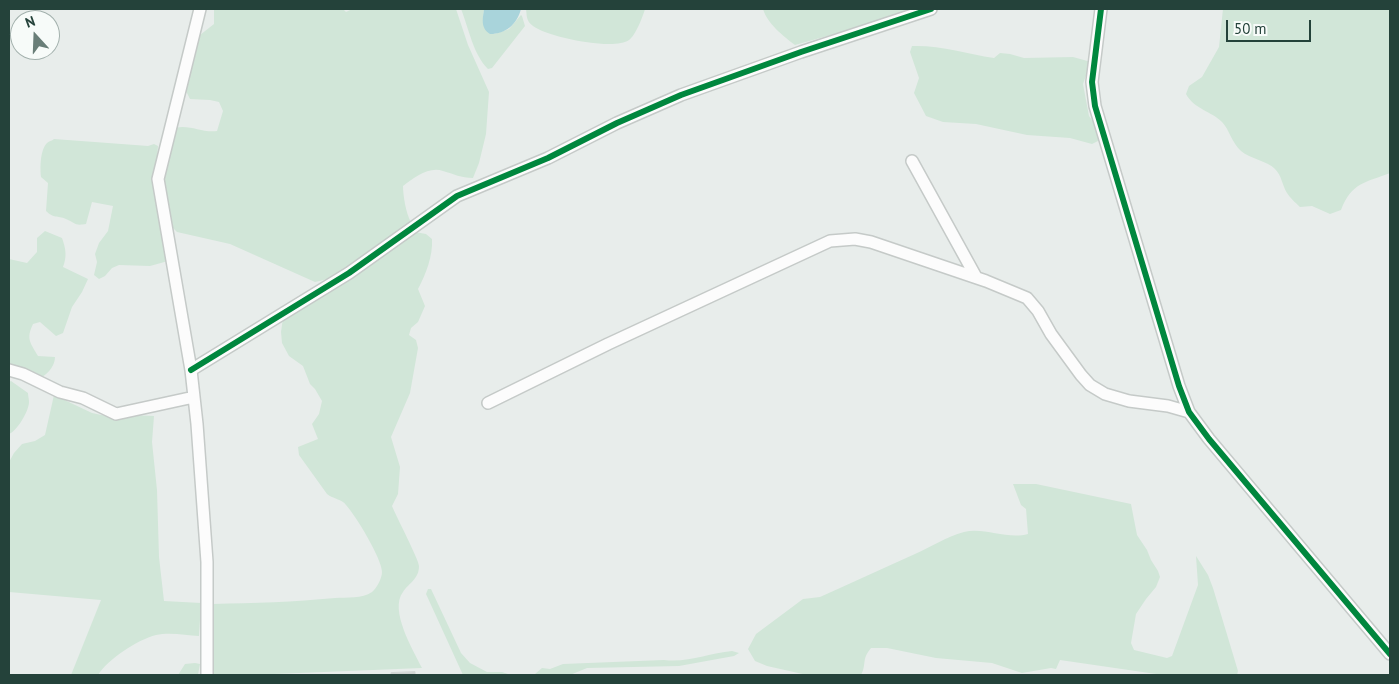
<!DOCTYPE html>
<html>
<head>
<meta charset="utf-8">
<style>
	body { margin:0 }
	#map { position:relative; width:1399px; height:684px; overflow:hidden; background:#e8edeb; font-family:"PT Sans",sans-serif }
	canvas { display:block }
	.frame { position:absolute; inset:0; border:10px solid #24423a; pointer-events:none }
	.north { position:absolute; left:10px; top:10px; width:50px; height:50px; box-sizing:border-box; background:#f7fbf9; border:1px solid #a3b1ad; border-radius:50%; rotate:340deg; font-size:14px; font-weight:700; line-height:20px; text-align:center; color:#24423a }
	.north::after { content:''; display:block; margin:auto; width:18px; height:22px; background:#697e78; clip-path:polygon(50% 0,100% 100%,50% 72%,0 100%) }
	.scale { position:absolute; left:1226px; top:20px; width:85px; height:22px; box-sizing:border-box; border:2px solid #24423a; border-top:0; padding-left:6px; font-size:15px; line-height:18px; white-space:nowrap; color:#24423a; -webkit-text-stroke:4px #f7fbf9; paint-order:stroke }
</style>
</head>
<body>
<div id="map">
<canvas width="1399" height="684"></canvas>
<div class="frame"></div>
<div class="north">N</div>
<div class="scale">50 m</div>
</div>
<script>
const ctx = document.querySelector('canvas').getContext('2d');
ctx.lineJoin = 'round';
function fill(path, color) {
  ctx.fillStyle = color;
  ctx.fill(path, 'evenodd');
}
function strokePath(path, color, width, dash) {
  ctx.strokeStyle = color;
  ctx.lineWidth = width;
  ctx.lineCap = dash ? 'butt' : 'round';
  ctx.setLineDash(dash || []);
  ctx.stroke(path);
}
const green = new Path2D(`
	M214,9H343L346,12L352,9H456L468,45L489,92L486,134L479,163L473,178C461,178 454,174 443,171C429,166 414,178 403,186C403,195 406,214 411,222L381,246L332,278L315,282L230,244L177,232L173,228L164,180V173L175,128C189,124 202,133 217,131L223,111L219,102L210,100L190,99L185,89L200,35L214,24Z
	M461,9H484L483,19L494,34L509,29L521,15L522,16L525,26L492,68L488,69C473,54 469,29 461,9Z
	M526,9H645C643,16 636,35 629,40C614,51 547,37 533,26C526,21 527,16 526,9Z
	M763,9H924L795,45C783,36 767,23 763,9Z
	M1223,9H1390V173C1365,183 1352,182 1341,210L1330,214L1312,206L1300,207C1296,203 1290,198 1287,193C1282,185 1282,176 1275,169C1268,161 1250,159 1241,151C1232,143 1229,129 1222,122C1211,111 1194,109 1186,94L1189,86L1202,77L1219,47Z
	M912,46C940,45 967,54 994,58L1000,53L1010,54L1024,58L1073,57L1091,62L1083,84L1089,116L1094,123L1100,140L1092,144L1070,138L1027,135L976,124L943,122L926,116L914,93L919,78L910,52Z
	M54,139L135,145L148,146L154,144L158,146L156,167L168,261L150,266L119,265L112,268L105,276L99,279L94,275L97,262L95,254L99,243L108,231L113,206L92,202L86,224C74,226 76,223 66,219C57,215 54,219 46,211L48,183L41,177C40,168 40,150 47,143C49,141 52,141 54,139Z
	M45,231L62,238C66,249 67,257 63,267L88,279L82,292L72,307L63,333L56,336L40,322L33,324C26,339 30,342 38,356L55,357C55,365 49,373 42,377L9,364V259L27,263L37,252V238Z
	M415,232L426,234L432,239C433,256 426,274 418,289L425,306L418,322L411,328L409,335L416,340L418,348L410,393L391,437L400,467L398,494L392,506C396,516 419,560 419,566C419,579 409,583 403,592C389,610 413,650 422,668L250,675H213V604C254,603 294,602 335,598C347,597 362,599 372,592C377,588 382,578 382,572C382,559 356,516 346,505C342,499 333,499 327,494L299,455L298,447L318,439L312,424L319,414L322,401L315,389L310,384L303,366L289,356L282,343L281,332L283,318Z
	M11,381L28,393C28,396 29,399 29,402C29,411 17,431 9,434V382Z
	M54,395L92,413L111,417L132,415L154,416L152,442L157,490L159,557L164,601L201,603L199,636C186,635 169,632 156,635C137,640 108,659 98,675H71L101,600L9,592V462L14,453L22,444L35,441L45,435Z
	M1013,484H1036L1131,504L1137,535L1147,550L1151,560L1158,571L1160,577L1156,587L1146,599L1136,614L1131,643L1134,650L1167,658L1172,656L1198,585L1196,556L1208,575L1213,588L1238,671L1237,675H1163L1060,660L1056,669L1051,668L1022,673L992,663L936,658L887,648H871C861,660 867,664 861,675H807L767,666L755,661L748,649L756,634L803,599L820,597C852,583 883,568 915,554C931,547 946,537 964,532C985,527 1007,540 1028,534L1026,509L1021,505Z
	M428,589H431L461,653L470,663L487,672H502L511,675H463L426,594Z
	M732,651L739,653L734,656L679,666L587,668L570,675H525L535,674L542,668L550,669L563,664L664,660C688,663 709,653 732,651Z
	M195,663L200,664L198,675H178L185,664Z`);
const water = new Path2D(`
	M484,9H521C517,24 506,34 490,34C480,28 483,18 484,9Z`);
const building = new Path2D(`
	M415,672V675H391V673Z`);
const minor = new Path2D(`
	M200,9L158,179L191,370L197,424L207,562V675
	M1101,9L1092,82L1095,106L1179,386L1189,412L1209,439L1390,654
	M912,161L976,277
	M9,370L23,374L60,392L83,398L116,414L194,397
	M191,370L349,273L457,196L548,158L617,123L681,95L801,52L931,9
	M488,403L608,344L830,241L855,239L871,242L986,281L1027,298L1038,311L1051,334L1081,375L1090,385L1105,394L1129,401L1168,406L1189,412`);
const cycleway = new Path2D(`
	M1101,9L1092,82L1095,106L1179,386L1189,412L1209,439L1390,654
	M191,370L349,273L457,196L548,158L617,123L681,95L801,52L931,9`);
fill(green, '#d1e6d8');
fill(water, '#a9d4db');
fill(building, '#cfd4d2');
strokePath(building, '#d1d6d4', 1);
strokePath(minor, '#c5cac8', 14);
strokePath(minor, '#fcfcfc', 11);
strokePath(cycleway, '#00873e', 6);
</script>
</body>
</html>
